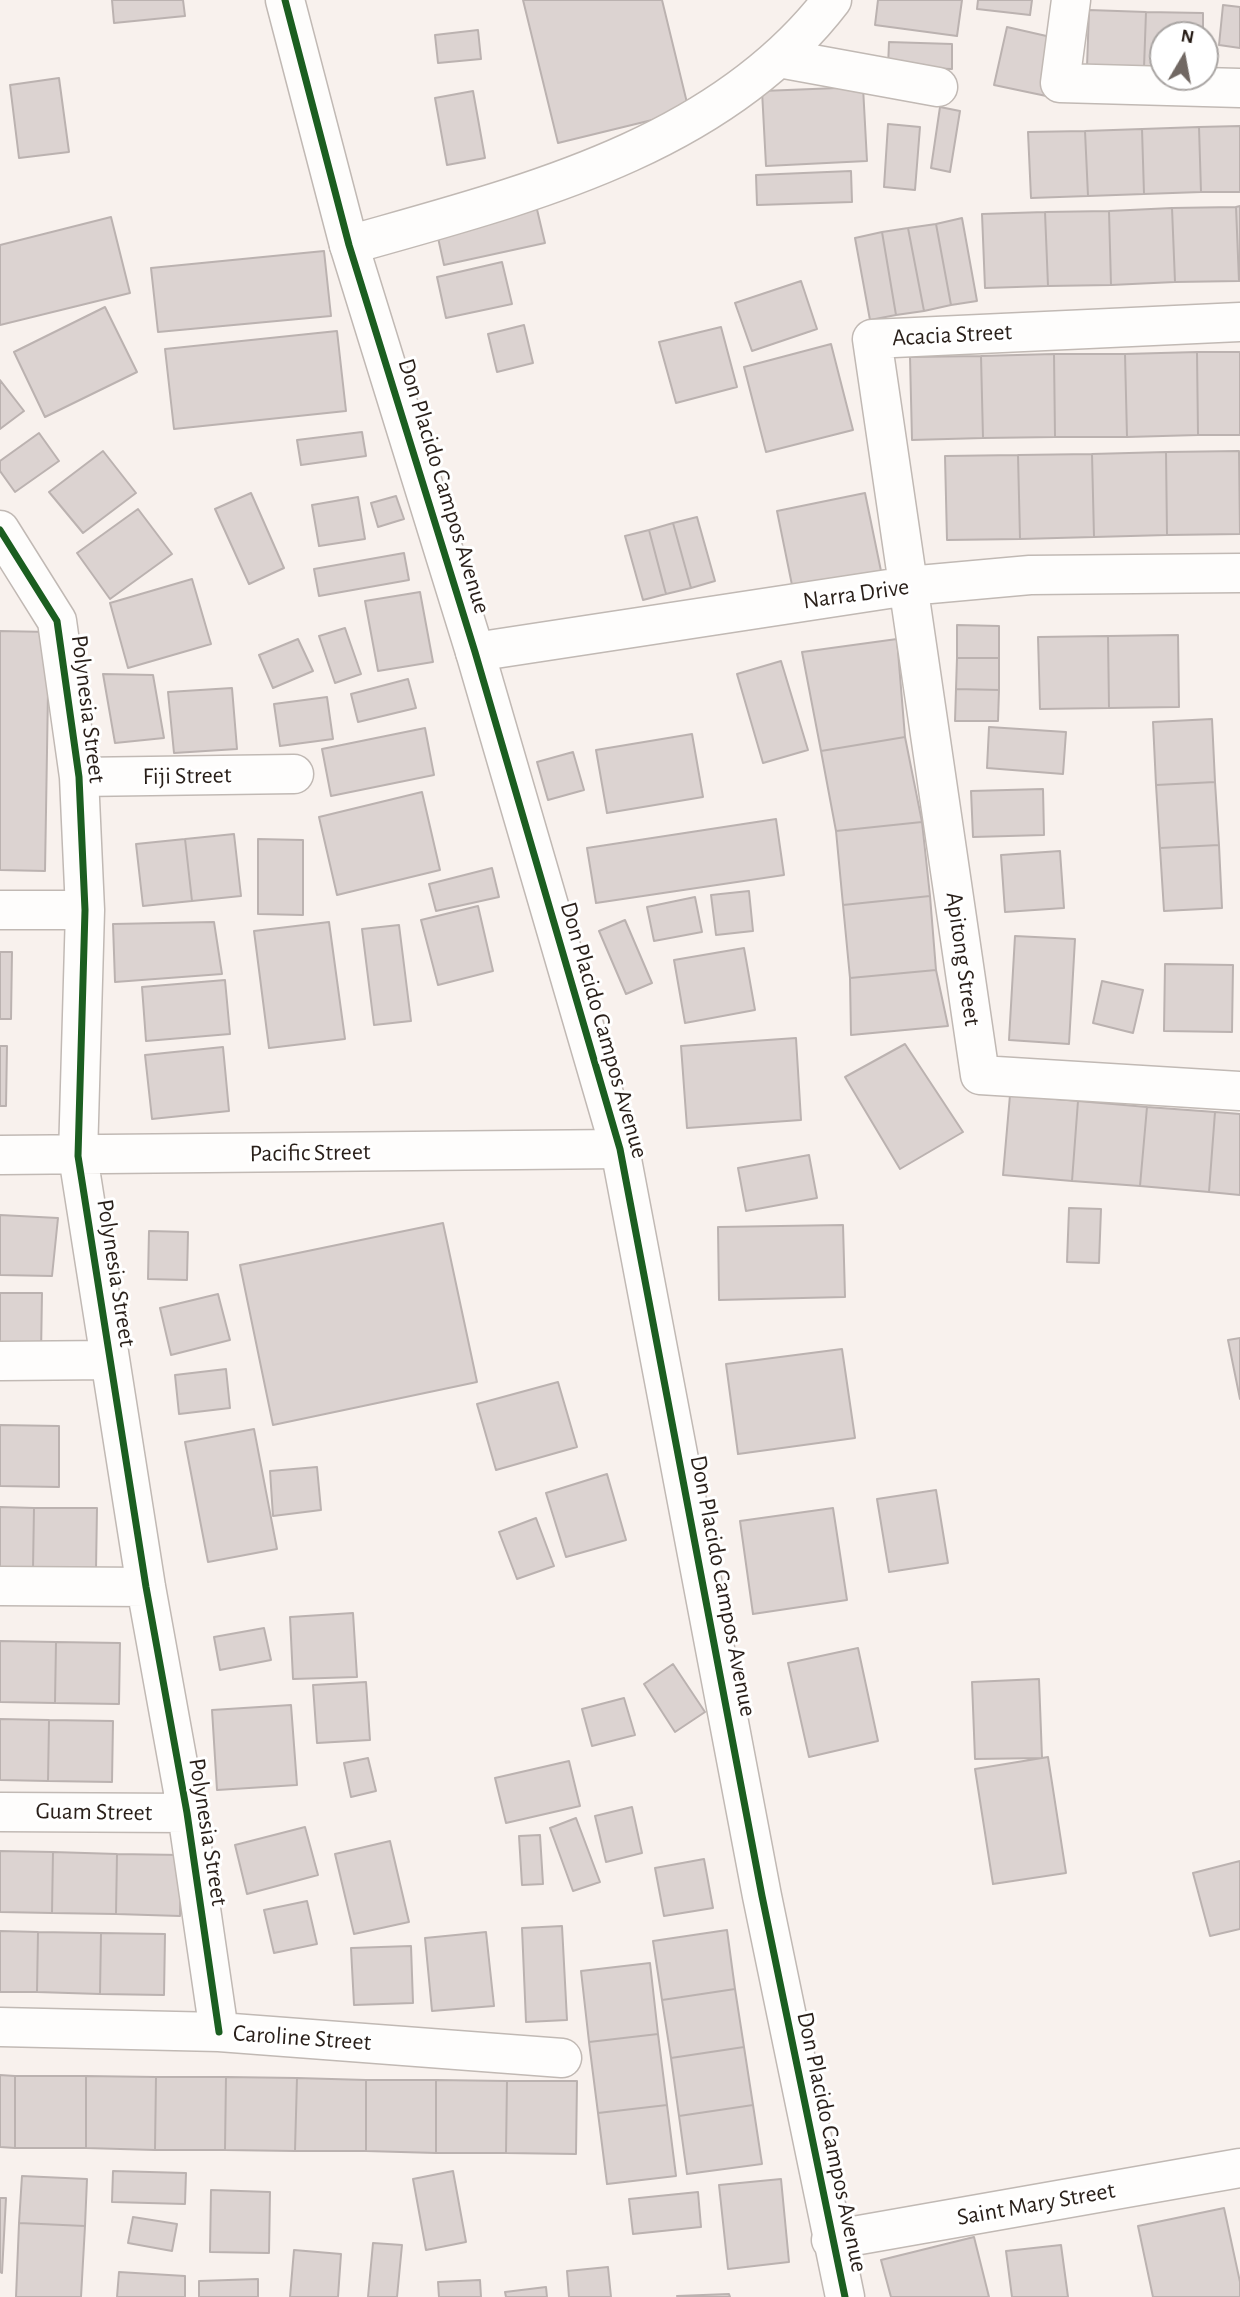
<!DOCTYPE html>
<html>
<head>
<meta charset="utf-8">
<style>
	body { margin:0 }
	#map { position:relative; width:1240px; height:2297px; overflow:hidden; background:#f8f1ed; font-family:"Alegreya Sans",sans-serif }
	canvas { display:block }
	.north { position:absolute; left:1149px; top:21px; width:70px; height:70px; box-sizing:border-box; background:#fff; border:2px solid #a9a5a3; border-radius:50%; rotate:10deg; font-size:19px; font-weight:700; line-height:28px; text-align:center; color:#291f19 }
	.north::after { content:''; display:block; margin:auto; width:24px; height:32px; background:#716863; clip-path:polygon(50% 0,100% 100%,50% 72%,0 100%) }
</style>
</head>
<body>
<div id="map">
<canvas width="1240" height="2297"></canvas>
<div class="north">N</div>
</div>
<script>
const ctx = document.querySelector('canvas').getContext('2d');
ctx.lineJoin = 'round';
function fill(path, color) {
  ctx.fillStyle = color;
  ctx.fill(path, 'evenodd');
}
function strokePath(path, color, width, dash) {
  ctx.strokeStyle = color;
  ctx.lineWidth = width;
  ctx.lineCap = dash ? 'butt' : 'round';
  ctx.setLineDash(dash || []);
  ctx.stroke(path);
}
function drawText(font, color, halo, rows, align = 'center') {
  ctx.font = font + ' "Alegreya Sans",sans-serif';
  ctx.lineWidth = 6;
  ctx.setLineDash([]);
  ctx.textBaseline = 'middle';
  ctx.strokeStyle = halo;
  ctx.fillStyle = color;
  for (const [text, x, y, turn = 0] of rows) {
    ctx.save();
    ctx.translate(x, y);
    ctx.rotate((+turn || 0) * Math.PI / 180);
    ctx.textAlign = isNaN(turn) ? turn : align;
    if (halo) ctx.strokeText(text, 0, 0);
    ctx.fillText(text, 0, 0);
    ctx.restore();
  }
}
const building = new Path2D(`
	M112,0H183L185,16L114,23Z
	M523,0H662L689,111L558,143Z
	M878,0H962L957,36L875,25Z
	M978,0H1032L1030,15L977,9Z
	M1223,5L1240,7V48L1219,45Z
	M1089,10L1146,12L1144,68L1087,67Z
	M1146,12L1203,13V35H1163V69L1144,68Z
	M1007,27L1064,40L1051,97L994,85Z
	M478,30L481,59L438,63L435,35Z
	M889,42L952,44V69L888,67Z
	M59,78L69,152L19,158L10,85Z
	M863,87L867,161L766,166L762,91Z
	M473,91L485,158L447,165L435,98Z
	M940,107L960,111L950,172L931,168Z
	M888,124L920,127L915,190L884,187Z
	M1240,126V192H1201L1199,127Z
	M1199,127L1201,192L1144,194L1142,129Z
	M1142,129L1144,194L1088,196L1085,131Z
	M1085,131L1088,196L1031,198L1028,132Z
	M851,171L852,202L757,205L756,175Z
	M535,201L545,243L444,265L435,224Z
	M1240,206V281H1239L1236,207Z
	M1236,207L1239,281L1175,282L1172,208Z
	M1172,208L1175,282L1111,285L1109,211Z
	M1109,211L1111,285L1048,286L1045,212Z
	M1045,212L1048,286L985,288L982,214Z
	M111,217L130,293L0,325V245Z
	M962,218L977,301L951,305L936,224Z
	M936,224L951,305L924,311L908,228Z
	M908,228L924,311L896,315L882,232Z
	M882,232L896,315L870,320L855,238Z
	M324,251L331,316L158,332L151,268Z
	M502,262L512,304L446,318L437,277Z
	M801,281L817,329L752,351L735,303Z
	M105,307L137,372L45,417L14,352Z
	M524,325L533,363L497,372L488,334Z
	M721,327L737,387L676,403L659,342Z
	M337,331L346,411L174,429L165,349Z
	M831,344L853,430L766,452L744,367Z
	M1197,352L1198,435L1127,437L1125,354Z
	M1197,352H1240V435H1198Z
	M1054,354L1055,437L983,438L981,356Z
	M1054,354H1125L1127,437H1055Z
	M981,356L983,438L912,440L910,357Z
	M0,380L24,411L0,429Z
	M362,432L366,456L301,465L297,440Z
	M39,433L59,461L15,492L0,471V461Z
	M103,451L136,493L83,533L49,492Z
	M1239,451L1240,534L1167,535L1166,452Z
	M1166,452L1167,535L1094,537L1092,454Z
	M1092,454L1094,537L1020,539L1018,455Z
	M1018,455L1020,539L947,540L945,456Z
	M251,493L284,568L249,584L215,509Z
	M865,493L881,571L793,590L777,511Z
	M396,496L404,519L378,527L371,503Z
	M358,497L365,539L319,546L312,505Z
	M138,509L172,554L110,599L77,553Z
	M697,517L715,581L691,588L673,523Z
	M673,523L691,588L666,594L649,530Z
	M649,530L666,594L643,600L625,536Z
	M404,553L409,580L319,596L314,569Z
	M192,579L211,644L128,668L110,603Z
	M420,592L433,662L378,671L365,601Z
	M957,625L999,626V658H957Z
	M345,628L361,674L335,683L319,636Z
	M0,631L49,632L45,871L0,870Z
	M1178,635L1179,707L1109,708L1108,636Z
	M1108,636L1109,708L1040,709L1038,637Z
	M298,639L313,671L273,688L259,655Z
	M897,639L905,737L821,751L802,652Z
	M957,658H999V690L956,689Z
	M781,661L808,750L763,763L737,674Z
	M103,674L153,675L164,738L115,743Z
	M408,679L416,708L358,722L351,694Z
	M232,688L237,749L174,753L168,692Z
	M956,689L999,690L998,721H955Z
	M327,697L333,739L280,746L274,704Z
	M1212,719L1215,782L1156,785L1153,722Z
	M989,727L1066,732L1063,774L987,768Z
	M425,728L434,775L331,796L322,749Z
	M692,734L703,797L607,813L596,750Z
	M905,737L922,822L836,831L821,751Z
	M573,752L584,790L548,800L537,762Z
	M1215,782L1219,845L1160,848L1156,785Z
	M1043,789L1044,835L973,837L971,791Z
	M422,792L440,870L337,895L319,817Z
	M776,819L784,875L596,903L587,848Z
	M922,822L930,896L843,905L836,831Z
	M234,834L241,896L192,901L185,839Z
	M185,839L192,901L143,906L136,844Z
	M258,839L303,840V915L258,914Z
	M1219,845L1222,908L1164,911L1160,848Z
	M1060,851L1064,908L1005,912L1001,855Z
	M492,868L499,897L436,911L429,884Z
	M749,891L753,931L716,935L711,895Z
	M930,896L936,970L850,978L843,905Z
	M695,897L702,932L654,941L647,907Z
	M478,906L493,971L438,985L421,920Z
	M625,920L652,983L626,994L599,931Z
	M214,922L222,974L115,982L113,924Z
	M329,922L345,1039L269,1048L254,931Z
	M399,925L411,1021L374,1025L362,929Z
	M1015,936L1075,939L1069,1044L1009,1040Z
	M744,948L755,1010L685,1023L674,960Z
	M0,952H12L11,1019H0Z
	M1165,964L1233,965L1232,1032L1164,1031Z
	M936,970L948,1026L851,1035L850,978Z
	M225,980L230,1034L146,1041L142,987Z
	M1102,981L1143,990L1133,1033L1093,1023Z
	M796,1038L801,1120L687,1128L681,1046Z
	M905,1044L963,1132L900,1169L845,1077Z
	M0,1046H7L6,1106H0Z
	M223,1047L229,1111L152,1119L145,1055Z
	M1010,1095L1078,1101L1072,1181L1003,1175Z
	M1078,1101L1147,1107L1140,1186L1072,1181Z
	M1147,1107L1215,1112L1209,1192L1140,1186Z
	M1215,1112L1240,1114V1195L1209,1192Z
	M809,1155L817,1198L746,1211L738,1168Z
	M1069,1208L1101,1209L1099,1263L1067,1262Z
	M0,1215L58,1218L52,1276L0,1275Z
	M443,1223L477,1382L273,1425L240,1265Z
	M843,1225L845,1297L719,1300L718,1227Z
	M149,1231L188,1232L187,1280L148,1279Z
	M0,1293H42L41,1355L0,1354Z
	M218,1294L230,1340L171,1355L160,1308Z
	M1240,1338V1399L1228,1340Z
	M842,1349L855,1438L738,1454L726,1364Z
	M226,1369L230,1408L179,1414L175,1375Z
	M558,1382L577,1447L496,1470L477,1404Z
	M0,1425L59,1426V1487L0,1486Z
	M254,1429L277,1549L208,1562L185,1442Z
	M317,1467L321,1510L273,1516L270,1471Z
	M607,1474L626,1540L566,1557L546,1493Z
	M936,1490L948,1563L889,1572L877,1499Z
	M0,1507L34,1508L33,1569L0,1568Z
	M34,1508H97L96,1570L33,1569Z
	M833,1508L847,1600L753,1614L740,1521Z
	M536,1518L554,1566L517,1579L499,1532Z
	M353,1613L357,1677L293,1679L290,1617Z
	M264,1628L271,1660L220,1670L214,1637Z
	M0,1641L56,1642L55,1703L0,1702Z
	M56,1642L120,1643L119,1704L55,1703Z
	M858,1648L878,1741L809,1757L788,1663Z
	M673,1664L705,1712L675,1732L644,1684Z
	M1039,1679L1042,1758L975,1759L972,1682Z
	M366,1682L370,1740L317,1743L313,1685Z
	M624,1698L635,1735L592,1746L582,1709Z
	M291,1705L297,1785L217,1790L212,1710Z
	M0,1719L49,1720L48,1781L0,1780Z
	M49,1720L113,1721L112,1782L48,1781Z
	M1048,1757L1066,1873L993,1884L975,1769Z
	M368,1758L376,1791L351,1797L344,1763Z
	M569,1761L580,1806L506,1823L495,1778Z
	M632,1807L642,1853L606,1862L595,1816Z
	M576,1818L600,1882L573,1891L550,1828Z
	M305,1827L318,1875L247,1894L235,1845Z
	M540,1835L543,1884L522,1885L519,1836Z
	M390,1841L409,1922L354,1934L335,1854Z
	M0,1851L53,1852L52,1913L0,1912Z
	M53,1852L117,1854L116,1914L52,1913Z
	M117,1854L181,1855L180,1916L116,1914Z
	M704,1859L713,1908L664,1916L655,1868Z
	M1240,1861V1929L1210,1936L1193,1873Z
	M307,1901L317,1944L274,1953L264,1910Z
	M562,1926L567,2020L526,2022L522,1928Z
	M727,1930L735,1989L662,2000L653,1941Z
	M0,1931L38,1932L37,1992H0Z
	M38,1932L101,1933L100,1994L37,1992Z
	M486,1932L494,2006L432,2011L425,1938Z
	M101,1933L165,1934L164,1995L100,1994Z
	M411,1946L413,2003L354,2005L351,1948Z
	M650,1963L658,2034L589,2042L581,1971Z
	M735,1989L744,2047L671,2058L662,2000Z
	M658,2034L667,2105L598,2113L589,2042Z
	M744,2047L753,2105L679,2116L671,2058Z
	M0,2075L15,2076V2148L0,2147Z
	M15,2076H86V2148H15Z
	M86,2076L156,2077L155,2150L86,2148Z
	M156,2077H226L225,2150H155Z
	M226,2077L297,2078L295,2151L225,2150Z
	M297,2078L366,2080V2151H295Z
	M366,2080H436V2153L366,2151Z
	M436,2080L507,2081L506,2153H436Z
	M507,2081H577L576,2154L506,2153Z
	M667,2105L676,2176L607,2184L598,2113Z
	M753,2105L762,2164L687,2174L679,2116Z
	M113,2171L186,2173L185,2204L112,2202Z
	M453,2171L466,2242L426,2250L413,2179Z
	M22,2176L87,2179L85,2226L19,2223Z
	M781,2179L789,2262L728,2269L719,2185Z
	M211,2190L270,2192L269,2253L210,2252Z
	M698,2192L701,2227L633,2234L629,2199Z
	M0,2198H6L2,2273L0,2272Z
	M1224,2208L1240,2282V2297H1153L1138,2226Z
	M133,2217L177,2224L172,2251L128,2243Z
	M19,2223L85,2226L81,2297H16Z
	M974,2237L989,2297H891L881,2260Z
	M373,2243L402,2245L397,2297H368Z
	M1061,2245L1068,2297H1012L1006,2251Z
	M294,2250L341,2254L338,2297H290Z
	M608,2267L611,2297H569L567,2271Z
	M119,2272L185,2276V2297H117Z
	M258,2279V2297H199V2281Z
	M480,2280L481,2297H439L438,2282Z
	M546,2287L547,2297H506L505,2292Z
	M729,2294L730,2297H678L677,2296Z`);
const minor = new Path2D(`
	M1071,0L1060,83L1240,88
	M779,58L938,87
	M349,245C521,196 718,149 832,0
	M1240,322L872,339L980,1075L1240,1091
	M0,530L57,621L79,777L85,910L78,1156L146,1587L187,1813L219,2032
	M475,652L908,586L1030,575L1240,573
	M79,777L294,774
	M0,910H85
	M0,1155L620,1149
	M0,1361L110,1360
	M0,1586L146,1587
	M0,1812L187,1813
	M0,2027L219,2032L562,2058
	M831,2240L1240,2168`);
const secondary = new Path2D(`
	M285,0L349,245L475,652L620,1149L762,1896L845,2297`);
const cycleway = new Path2D(`
	M285,0L349,245L475,652L620,1149L762,1896L845,2297
	M0,530L57,621L79,777L85,910L78,1156L146,1587L187,1813L219,2032`);
const streetNames = [
	["Acacia Street",952,335,-3],
	["Don Placido Campos Avenue",444,486,73],
	["Narra Drive",856,594,-8],
	["Polynesia Street",88,709,83],
	["Fiji Street",187,776,-1],
	["Apitong Street",963,959,82],
	["Don Placido Campos Avenue",604,1030,74],
	["Pacific Street",310,1153,-1],
	["Polynesia Street",116,1273,81],
	["Don Placido Campos Avenue",723,1586,79],
	["Guam Street",94,1812,1],
	["Polynesia Street",208,1832,81],
	["Caroline Street",302,2038,4],
	["Don Placido Campos Avenue",832,2142,78],
	["Saint Mary Street",1036,2204,-10]
];
fill(building, '#dcd3d1');
strokePath(building, '#bbb2b0', 2);
strokePath(minor, '#c1b9b4', 41);
strokePath(secondary, '#c1b9b4', 41);
strokePath(minor, '#fefdfc', 38);
strokePath(secondary, '#fefdfc', 38);
strokePath(cycleway, '#1b5e20', 7);
drawText('24px', '#291f19', '#fff', streetNames);
</script>
</body>
</html>
